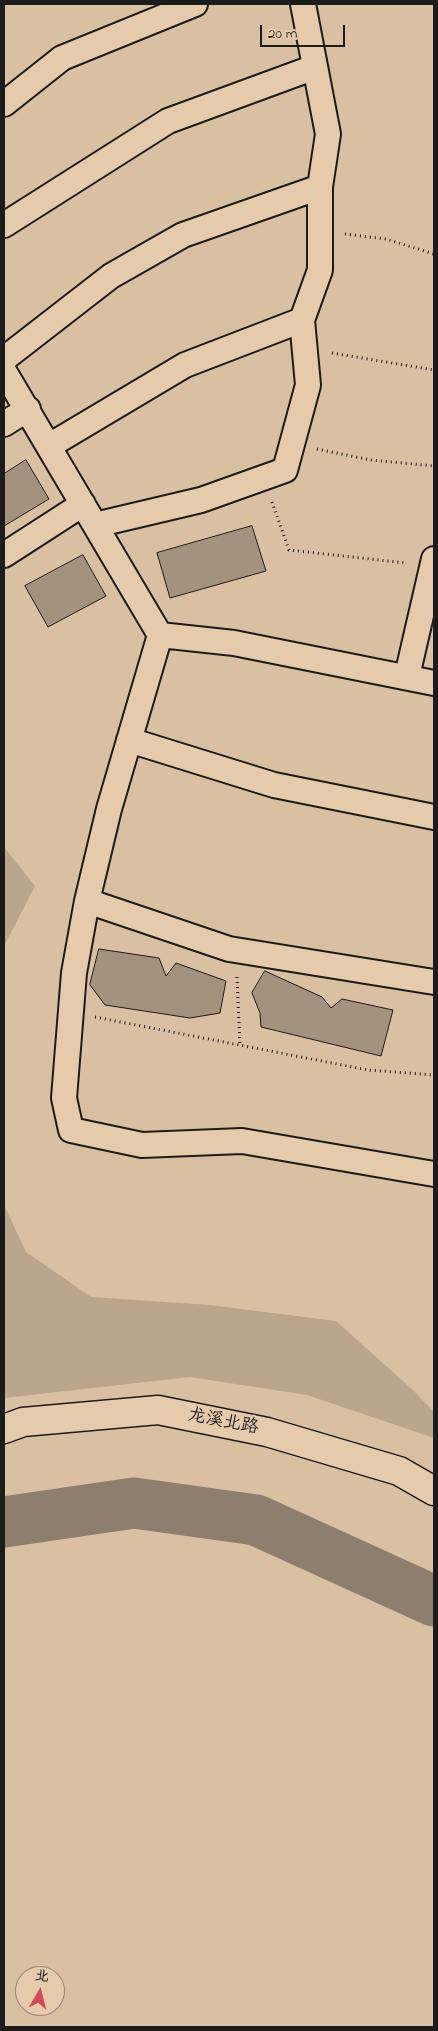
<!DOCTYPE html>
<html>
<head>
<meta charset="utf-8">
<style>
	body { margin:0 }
	#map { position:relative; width:438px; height:2031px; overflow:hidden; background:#d9c0a3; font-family:"Indie Flower","LXGW WenKai TC",sans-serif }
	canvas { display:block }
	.frame { position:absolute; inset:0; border:5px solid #1c1c1c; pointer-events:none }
	.north { position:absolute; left:15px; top:1966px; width:50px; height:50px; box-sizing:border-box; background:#e5cbac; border:1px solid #958572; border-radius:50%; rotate:8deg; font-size:14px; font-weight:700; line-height:20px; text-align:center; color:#1c1c1c }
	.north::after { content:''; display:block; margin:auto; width:18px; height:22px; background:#d1495b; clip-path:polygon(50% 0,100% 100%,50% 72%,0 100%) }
	.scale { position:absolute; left:260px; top:25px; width:85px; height:22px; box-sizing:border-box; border:2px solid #1c1c1c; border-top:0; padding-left:6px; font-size:15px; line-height:18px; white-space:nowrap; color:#1c1c1c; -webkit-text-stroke:4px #e5cbac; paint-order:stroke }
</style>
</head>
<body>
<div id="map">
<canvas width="438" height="2031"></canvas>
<div class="frame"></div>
<div class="north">北</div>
<div class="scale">20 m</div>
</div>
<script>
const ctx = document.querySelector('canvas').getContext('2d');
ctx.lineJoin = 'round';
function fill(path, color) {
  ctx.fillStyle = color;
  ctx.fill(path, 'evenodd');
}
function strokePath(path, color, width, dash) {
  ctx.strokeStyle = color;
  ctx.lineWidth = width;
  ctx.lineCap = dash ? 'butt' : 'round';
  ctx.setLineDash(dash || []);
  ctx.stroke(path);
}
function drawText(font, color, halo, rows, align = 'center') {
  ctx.font = font + ' "Indie Flower","LXGW WenKai TC",sans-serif';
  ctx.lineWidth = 4;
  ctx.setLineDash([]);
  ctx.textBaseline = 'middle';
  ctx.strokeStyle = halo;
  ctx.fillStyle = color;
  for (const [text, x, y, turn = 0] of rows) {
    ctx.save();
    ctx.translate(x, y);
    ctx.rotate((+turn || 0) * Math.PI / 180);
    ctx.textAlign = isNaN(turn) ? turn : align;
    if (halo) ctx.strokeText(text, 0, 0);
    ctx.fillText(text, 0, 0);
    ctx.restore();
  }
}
const green = new Path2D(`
	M4,847L35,886L4,946Z
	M4,1205L26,1252L91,1297L210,1305L336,1321L414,1391L434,1412V1438L307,1395L190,1377L4,1398Z`);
const river = new Path2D(`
	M4,1522L134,1503L256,1520L434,1601`);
const building = new Path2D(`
	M26,460L49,499L4,526V474Z
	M252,526L266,571L170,598L157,553Z
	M83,555L106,596L48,627L25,586Z
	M99,949L159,958L166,976L176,963L226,981L220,1013L190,1018L105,1005L90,985Z
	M265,971L322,997L331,1008L342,999L393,1010L381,1056L261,1027L260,1013L252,993Z`);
const path = new Path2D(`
	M345,234L386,239L434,254
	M332,353L434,370
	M317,449L371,460L434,466
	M272,502L289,550L406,563
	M237,977L240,1046
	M95,1017L368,1070L434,1075`);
const street = new Path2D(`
	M4,104L62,58L195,4
	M4,225L168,121L315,67
	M4,359L111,276L183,235L320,187
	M4,371L160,635L109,809L87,901L74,973L64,1098L71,1130L142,1145L242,1141L434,1174
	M4,424L28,409
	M49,446L185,365L302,320
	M95,525L201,500L285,470L308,385L302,320L320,270V187L328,134L303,4
	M4,555L83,504
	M160,635L234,643L434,683
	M407,676L434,559
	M129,740L274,785L434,817
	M87,901L229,949L434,982`);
const secondary = new Path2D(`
	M4,1429L23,1422L158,1410L267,1432L399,1471L434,1491`);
const streetNames = [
	["龙溪北路",223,1423,11]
];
fill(green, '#baa58d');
strokePath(river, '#8e7e6e', 51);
fill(building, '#a4927e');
strokePath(building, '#1c1c1c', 1);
strokePath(street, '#1c1c1c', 28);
strokePath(secondary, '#1c1c1c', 31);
strokePath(path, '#1c1c1c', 3, [1, 4]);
strokePath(street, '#e5cbac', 24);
strokePath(secondary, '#e5cbac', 28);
drawText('18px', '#1c1c1c', '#e5cbac', streetNames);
</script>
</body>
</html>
